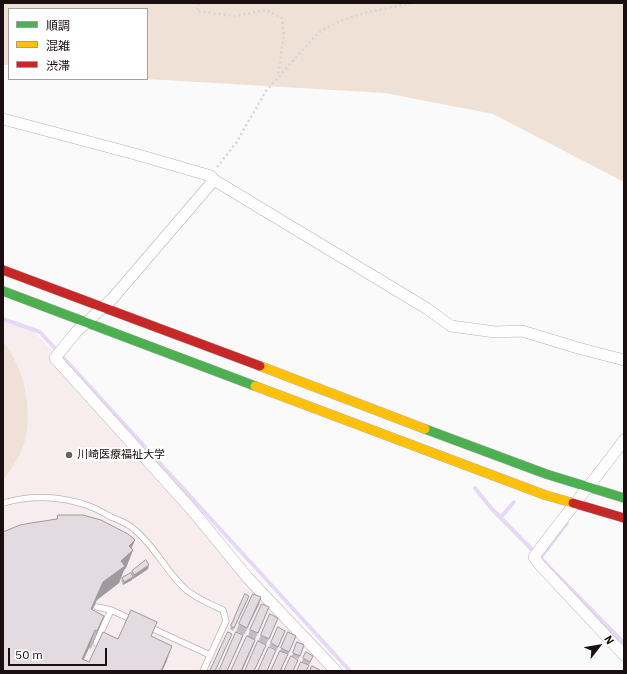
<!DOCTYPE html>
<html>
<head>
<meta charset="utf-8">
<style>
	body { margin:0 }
	#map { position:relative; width:627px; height:674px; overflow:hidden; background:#fafafa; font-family:"IBM Plex Sans","Noto Sans JP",sans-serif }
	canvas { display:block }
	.frame { position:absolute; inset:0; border:4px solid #1b0e10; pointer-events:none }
	.legend { position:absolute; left:8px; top:8px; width:140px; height:72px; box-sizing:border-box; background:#fff; border:1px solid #a49f9f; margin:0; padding:5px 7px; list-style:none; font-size:12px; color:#1b0e10 }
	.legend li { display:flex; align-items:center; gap:8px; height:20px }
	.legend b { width:20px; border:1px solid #a49f9f }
	.north { position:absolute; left:579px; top:626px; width:40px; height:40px; -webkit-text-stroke:3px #fff; paint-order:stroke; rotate:59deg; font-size:11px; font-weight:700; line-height:16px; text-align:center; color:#1b0e10 }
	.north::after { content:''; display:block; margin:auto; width:14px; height:18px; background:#1b0e10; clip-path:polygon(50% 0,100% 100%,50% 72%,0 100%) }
	.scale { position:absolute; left:8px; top:648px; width:99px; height:18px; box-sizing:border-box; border:2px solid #1b0e10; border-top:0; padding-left:5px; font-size:12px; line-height:14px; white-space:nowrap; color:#1b0e10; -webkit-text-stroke:3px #fff; paint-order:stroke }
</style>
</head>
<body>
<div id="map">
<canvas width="627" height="674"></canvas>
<div class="frame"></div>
<ul class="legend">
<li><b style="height:5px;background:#4caf50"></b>順調</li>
<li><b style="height:5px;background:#ffc107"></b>混雑</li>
<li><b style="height:5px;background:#c62828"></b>渋滞</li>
</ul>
<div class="north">N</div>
<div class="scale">50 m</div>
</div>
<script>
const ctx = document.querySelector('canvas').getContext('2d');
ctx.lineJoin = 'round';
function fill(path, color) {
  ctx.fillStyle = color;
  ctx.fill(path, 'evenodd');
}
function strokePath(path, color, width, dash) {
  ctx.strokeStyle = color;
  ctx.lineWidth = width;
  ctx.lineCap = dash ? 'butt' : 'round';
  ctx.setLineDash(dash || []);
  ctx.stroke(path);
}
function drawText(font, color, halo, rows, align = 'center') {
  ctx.font = font + ' "IBM Plex Sans","Noto Sans JP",sans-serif';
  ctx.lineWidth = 4;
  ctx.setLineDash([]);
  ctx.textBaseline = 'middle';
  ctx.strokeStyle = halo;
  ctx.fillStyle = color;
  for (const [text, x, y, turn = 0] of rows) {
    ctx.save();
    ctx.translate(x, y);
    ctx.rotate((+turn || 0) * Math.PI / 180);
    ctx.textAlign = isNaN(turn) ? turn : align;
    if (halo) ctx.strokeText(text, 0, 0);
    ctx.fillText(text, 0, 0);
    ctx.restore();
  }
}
const built = new Path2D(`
	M3,321L35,332L47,346L56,353L52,359L220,551L331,671H3Z`);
const green = new Path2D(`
	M3,3H624V182L493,114L385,93L147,79V9H9V65H3Z
	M3,342C24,367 33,409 25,440C21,455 11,469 3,481Z`);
const stream = new Path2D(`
	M3,319L40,332L350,671
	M475,488L491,508L624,643
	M501,517L514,502
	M541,557L567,523`);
const path = new Path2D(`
	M199,3L197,11L235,16L266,10L282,18L284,33L278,76
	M217,167L236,143L266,91L318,33C348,14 379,10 413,3`);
const lane = new Path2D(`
	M3,503C31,495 61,496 89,506C97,509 104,513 111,517C119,520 129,524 135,530C154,546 166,570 184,588C195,598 210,604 223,610L226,621L203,671
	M97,607L111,610L133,620
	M149,627L210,655
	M96,643L111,610`);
const street = new Path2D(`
	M3,119L135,154L211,176L214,180L426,308L451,326L495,332L522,331L578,348L624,360
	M214,180L112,299L77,331L55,358L192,510L247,577L336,671
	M624,440C595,480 563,517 534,557L538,563L624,655`);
const fast = new Path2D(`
	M3,291L255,386
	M425,429L546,474L624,498`);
const slow = new Path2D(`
	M260,366L425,429
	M255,386L545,495L573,503`);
const jam = new Path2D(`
	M3,270L260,366
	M573,503L624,518`);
const wall = new Path2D(`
	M58,515L133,550L126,568L124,570L119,583L97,600L92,610L104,616L91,649L89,648L84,659L89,662L118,639L152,636L166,663L3,671Z
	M148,569L133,579V578L132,580L123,585L121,581L122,578L131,573L132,571Z
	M261,597L259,604L244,635L236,631L239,624Z
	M248,599L233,631L230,629L231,626Z
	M269,607L255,640L253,646L248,636L250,630Z
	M278,618L266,645L258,641L261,635Z
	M288,632L296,636L288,655H287L281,671H271L280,651Z
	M284,634L277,650L269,646L271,643Z
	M297,642L304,645L299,659L292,656Z
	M313,656L309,665L302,662L303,658Z`);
const shadedWall = new Path2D(`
	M135,540L130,552L133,550L126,568L124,570L119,583L97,600L84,627L91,609L103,582L121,561L129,546Z
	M149,565L148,569L133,579L134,575Z
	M133,577L132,580L123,585L124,582Z
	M261,597L259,604L244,635L247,628Z
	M104,616L97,633L91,649L97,631Z
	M95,630L89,648L78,671L82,659Z
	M243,635L241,641L227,671Z
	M255,640L253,646L242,671H241Z
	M172,646L166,663L162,671H161Z`);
const building = new Path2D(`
	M58,515H83L101,520L128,534L135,540L129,546L133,550L121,561L125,566L103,582L91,609L104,616L97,631L95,630L82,659L89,662L103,632L118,639L131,610L157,622L151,636L172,646L161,671H3V532L20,525L31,523L57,519Z
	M146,560L149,565L134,575L132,571Z
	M131,573L133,577L124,582L122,578Z
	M245,594L249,596L234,628L231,626Z
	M253,594L261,597L247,628L239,624Z
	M262,604L269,607L258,633L250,630Z
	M270,614L278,618L269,639L261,635Z
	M278,627L285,631L278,647L271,643Z
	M228,632L232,634L215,671H210Z
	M236,632L243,635L227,671H219Z
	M288,632L296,636L289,652L281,648Z
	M247,636L255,640L241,671H231Z
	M258,641L266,645L254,671H245Z
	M297,642L304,645L300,656L293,653Z
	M269,647L276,650L267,671H258Z
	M280,651L288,654L280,671H271Z
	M306,652L313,656L310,662L303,658Z
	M291,656L298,660L293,671H284Z
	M301,662L309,665L306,671H297Z
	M312,666L320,670L319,671H310Z`);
const markers = [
	[69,455,4,"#696162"]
];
const poiNames = [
	["川崎医療福祉大学",77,455]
];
fill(built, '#f8edee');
fill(green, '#efe1d5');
strokePath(stream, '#e8d8f7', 4);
strokePath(lane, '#bab3b4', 7);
strokePath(street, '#bab3b4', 12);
strokePath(fast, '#bab3b4', 10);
strokePath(slow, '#bab3b4', 10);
strokePath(jam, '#bab3b4', 10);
strokePath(path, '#d7d6d6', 2.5, [2, 3]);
strokePath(lane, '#fefefe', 5.5);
strokePath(street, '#fefefe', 11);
strokePath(fast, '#4caf50', 9);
strokePath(slow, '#ffc107', 9);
strokePath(jam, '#c62828', 9);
fill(wall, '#c4bcc2');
fill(shadedWall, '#a0999e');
fill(building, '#e4dbe1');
strokePath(building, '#a0999e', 1);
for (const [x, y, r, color] of markers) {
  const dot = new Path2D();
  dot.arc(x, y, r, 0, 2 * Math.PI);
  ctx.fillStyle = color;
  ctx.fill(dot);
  strokePath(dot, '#fff', 1.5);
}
drawText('11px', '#1b0e10', '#fff', poiNames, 'left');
</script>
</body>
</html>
